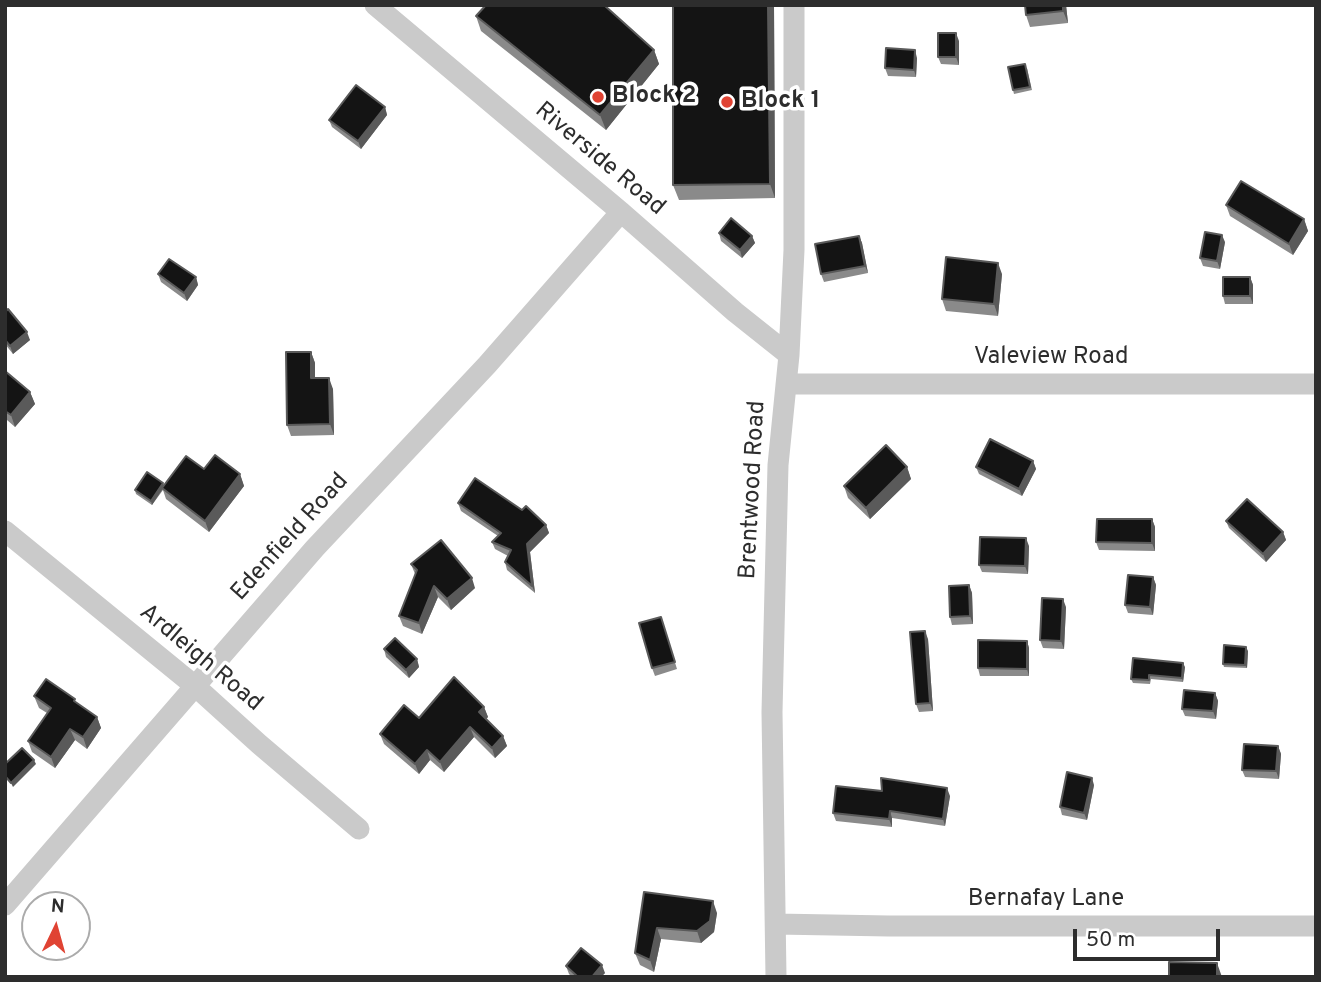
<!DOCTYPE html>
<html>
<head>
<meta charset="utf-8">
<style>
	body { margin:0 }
	#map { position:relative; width:1321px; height:982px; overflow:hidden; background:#fff; font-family:Overpass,sans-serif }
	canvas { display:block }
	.frame { position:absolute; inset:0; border:7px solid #2d2d2d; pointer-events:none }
	.north { position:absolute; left:21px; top:891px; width:70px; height:70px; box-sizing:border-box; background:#fff; border:2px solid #ababab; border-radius:50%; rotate:5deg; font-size:19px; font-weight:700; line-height:28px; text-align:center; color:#2d2d2d }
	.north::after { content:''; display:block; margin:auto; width:24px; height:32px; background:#e04333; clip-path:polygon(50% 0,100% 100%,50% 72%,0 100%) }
	.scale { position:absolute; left:1073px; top:929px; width:147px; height:32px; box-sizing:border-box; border:4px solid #2d2d2d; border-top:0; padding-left:9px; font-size:21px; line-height:24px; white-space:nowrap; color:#2d2d2d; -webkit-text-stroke:5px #fff; paint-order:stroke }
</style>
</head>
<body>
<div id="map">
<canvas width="1321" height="982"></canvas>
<div class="frame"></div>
<div class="north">N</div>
<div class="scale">50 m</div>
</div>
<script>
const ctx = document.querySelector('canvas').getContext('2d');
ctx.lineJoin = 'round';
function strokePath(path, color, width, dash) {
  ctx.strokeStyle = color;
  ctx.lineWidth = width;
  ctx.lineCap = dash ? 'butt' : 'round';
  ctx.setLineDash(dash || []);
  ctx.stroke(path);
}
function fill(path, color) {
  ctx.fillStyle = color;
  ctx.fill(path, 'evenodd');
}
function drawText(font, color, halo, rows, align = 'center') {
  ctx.font = font + ' Overpass,sans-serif';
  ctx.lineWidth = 7;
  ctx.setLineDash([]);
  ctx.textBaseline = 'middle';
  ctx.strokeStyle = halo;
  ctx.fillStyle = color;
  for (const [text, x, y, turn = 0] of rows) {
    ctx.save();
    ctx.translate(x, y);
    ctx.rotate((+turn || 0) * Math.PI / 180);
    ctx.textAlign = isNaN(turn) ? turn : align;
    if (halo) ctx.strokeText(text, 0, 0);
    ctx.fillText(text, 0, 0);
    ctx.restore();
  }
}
const minor = new Path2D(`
	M375,5L621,212L735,312L789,355
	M786,384H1316
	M5,531L195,686L259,744L359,829
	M5,905L315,548L487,365L621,212
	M776,924L889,926H1316
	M776,977L772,712L778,465L789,355L794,250V5`);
const wall = new Path2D(`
	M673,5H774L775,198L679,200L673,185Z
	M1066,5L1068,23L1030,27L1026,15Z
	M476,16L654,50L659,64L606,130L481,31Z
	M959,41V65L941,64L938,57Z
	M917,58L916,77L888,76L885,68Z
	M1027,68L1032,90L1014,94L1013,90Z
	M385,107L387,115L361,149L332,127L329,120Z
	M1226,205L1304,219L1308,231L1293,255L1230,216Z
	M719,233L752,236L755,243L742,258L721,241Z
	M859,236L862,243L868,273L824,282L821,274Z
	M1225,242L1220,269L1203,266L1200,258Z
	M158,274L196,277L198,285L187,301L161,282Z
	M1002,274L998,316L946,311L942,299Z
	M1250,277L1253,285V304H1225L1223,296Z
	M5,312L30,340L13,354L5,344Z
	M311,352L315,363V378L333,389L334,435L291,436L287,425Z
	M5,371L30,392L35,404L15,427L7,420L5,422Z
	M1033,461L1036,469L1022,496L979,474L976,467Z
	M907,467L911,479L870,519L848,498L844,486Z
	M204,469L240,474L244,486L209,532L166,499L163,490L152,505L136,494L135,490L163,483L164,486Z
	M458,503L522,510L546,525L549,533L530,552L535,593L507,570L505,562L508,556L495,549L492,542L498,536L461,511Z
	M1152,519L1155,527V551L1099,550L1096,542Z
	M1226,521L1283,532L1286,540L1266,562L1229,528Z
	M1029,546L1028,574L982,572L979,565Z
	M411,564L475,588L451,610L438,597L422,634L403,626L399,616L415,574Z
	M1153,577L1156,585L1153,615L1128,613L1125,605Z
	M969,585L972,593L973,624L952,625L950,617Z
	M1066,607L1064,649L1043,648L1040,640Z
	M661,617L677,669L655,676L652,668Z
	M928,639L933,711L919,712L916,704Z
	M1027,641L1029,648V676H980L978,668Z
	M384,649L417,659L419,667L409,678L386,657Z
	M1248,651L1247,668L1224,667L1223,664Z
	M1185,667L1183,682L1151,679L1150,684L1133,683L1131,679Z
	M1215,693L1218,701L1216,719L1185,716L1182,709Z
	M34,696L76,702L97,717L101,728L87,749L75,740L55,768L32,752L28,741L47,713L39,708Z
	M484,707L488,717L486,719L503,736L507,746L495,758L474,737L444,772L430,760L419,774L384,744L380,734L419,718Z
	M1278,746L1281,754L1279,779L1245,777L1242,770Z
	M1094,785L1087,820L1062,815L1060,807Z
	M882,791L950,796L945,826L892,818V827L836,821L833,813Z
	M644,892L717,913L714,932L701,943L661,939L654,972L640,965L635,953Z
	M566,966L605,973L601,977H572L569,974Z`);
const shadedWall = new Path2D(`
	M768,5H774L775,198L770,184Z
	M1063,5H1066L1068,23L1063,11Z
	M956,33L959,41V65L956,57Z
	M654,50L659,64L606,130L600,115Z
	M915,50L917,58L916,77L914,70Z
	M385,107L387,115L361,149L358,141Z
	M1304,219L1308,231L1293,255L1289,244Z
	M1222,235L1225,242L1220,269L1217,261Z
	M752,236L755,243L742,258L740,250Z
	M859,236L862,243L868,273L865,266Z
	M998,263L1002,274L998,316L994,304Z
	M196,277L198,285L187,301L184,293Z
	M1250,277L1253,285V304L1250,296Z
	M27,332L30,340L13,354L10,346Z
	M311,352L315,363V389L311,378Z
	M329,378L333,389L334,435L330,424Z
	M30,392L35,404L15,427L11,415Z
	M1033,461L1036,469L1022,496L1019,489Z
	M907,467L911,479L870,519L866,508Z
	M240,474L244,486L209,532L205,521Z
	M163,483L164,487L152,505L151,501Z
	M1152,519L1155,527V551L1152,543Z
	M546,525L549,533L530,552L535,593L532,586L527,544Z
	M1283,532L1286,540L1266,562L1263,554Z
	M1026,538L1029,546L1028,574L1025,566Z
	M1153,577L1156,585L1153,615L1150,607Z
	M472,578L475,588L451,610L447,599Z
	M969,585L972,593L973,624L970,616Z
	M434,586L438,597L422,634L419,623Z
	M1063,599L1066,607L1064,649L1061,641Z
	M925,631L928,639L933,711L930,703Z
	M1027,641L1029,648V676L1027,669Z
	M1246,647L1248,651L1247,668L1245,665Z
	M417,659L419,667L409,678L406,670Z
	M1183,663L1185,667L1183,682L1182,678Z
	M1215,693L1218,701L1216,719L1213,711Z
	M484,707L488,717L483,722L479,712Z
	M97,717L101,728L87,749L83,737Z
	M470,727L474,737L444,772L440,762Z
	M70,729L75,740L55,768L51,757Z
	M503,736L507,746L495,758L492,748Z
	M1278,746L1281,754L1279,779L1276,771Z
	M427,750L430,760L419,774L415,764Z
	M34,760L36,764L13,787L11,783Z
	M1092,778L1094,785L1087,820L1084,813Z
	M947,788L950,796L945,826L943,819Z
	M890,811L892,818V827L889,819Z
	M713,901L717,913L714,932L701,943L697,931Z
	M657,928L661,939L654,972L650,960Z
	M1217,963L1222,977H1217Z
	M602,965L605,973L601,977H592Z`);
const building = new Path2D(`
	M486,5H604L654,50L600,115L476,16Z
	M673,5H768L770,184L673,185Z
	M1025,5H1063V11L1026,15Z
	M938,33H956V57H938Z
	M886,48L915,50L914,70L885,68Z
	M1025,64L1030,87L1013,90L1008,67Z
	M356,85L385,107L358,141L329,120Z
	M1241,181L1304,219L1289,244L1226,205Z
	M731,218L752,236L740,250L719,233Z
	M1205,232L1222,235L1217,261L1200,258Z
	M859,236L865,266L821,274L815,244Z
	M946,257L998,263L994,304L942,299Z
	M169,259L196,277L184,293L158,274Z
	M1223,277H1250V296H1223Z
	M8,309L27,332L10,346L5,340V312Z
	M286,352H311V378H329L330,424L287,425Z
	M5,371L30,392L11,415L5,411Z
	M990,439L1033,461L1019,489L976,467Z
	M886,445L907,467L866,508L844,486Z
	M215,455L240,474L205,521L162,488L186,456L204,469Z
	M147,472L163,483L151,501L135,490Z
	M475,478L522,510L526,506L546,525L527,544L532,586L505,562L511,550L492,542L501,533L458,503Z
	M1247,499L1283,532L1263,554L1226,521Z
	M1097,519H1152V543L1096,542Z
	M980,537L1026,538L1025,566L979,565Z
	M441,540L472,578L447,599L434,586L419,623L399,616L417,570L411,564Z
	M1128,575L1153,577L1150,607L1125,605Z
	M969,585L970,616L950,617L949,586Z
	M1042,598L1063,599L1061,641L1040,640Z
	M661,617L675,662L652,668L639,623Z
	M925,631L930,703L916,704L910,632Z
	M395,638L417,659L406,670L384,649Z
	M978,640L1027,641V669L978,668Z
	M1224,645L1246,647L1245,665L1223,664Z
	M1133,658L1183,663L1182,678L1149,675V680L1131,679Z
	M454,677L484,707L479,712L503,736L492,748L470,727L440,762L427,750L415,764L380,734L404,705L419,718Z
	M46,679L75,699L74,701L97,717L83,737L70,729L51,757L28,741L51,708L34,696Z
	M1184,690L1215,693L1213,711L1182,709Z
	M1244,744L1278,746L1276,771L1242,770Z
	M22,748L34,760L11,783L5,776V764Z
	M1067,772L1092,778L1084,813L1060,807Z
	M881,778L947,788L943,819L890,811L889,819L833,813L836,786L882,791Z
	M644,892L713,901L710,921L697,931L657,928L650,960L635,953Z
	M581,948L602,965L592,977H578L566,966Z
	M1169,962L1217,963V977H1169Z`);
const markers = [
	[598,97,7,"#e04333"],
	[727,102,7,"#e04333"]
];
const poiNames = [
	["Block 2",612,97],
	["Block 1",741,102]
];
const streetNames = [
	["Riverside Road",599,160,40],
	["Valeview Road",1051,358],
	["Brentwood Road",754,490,-87],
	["Edenfield Road",291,538,-48],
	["Ardleigh Road",200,659,40],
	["Bernafay Lane",1046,900]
];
strokePath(minor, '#cacaca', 21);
fill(wall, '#8a8a8a');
fill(shadedWall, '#5a5a5a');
fill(building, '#141414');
strokePath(building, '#5a5a5a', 2);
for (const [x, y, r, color] of markers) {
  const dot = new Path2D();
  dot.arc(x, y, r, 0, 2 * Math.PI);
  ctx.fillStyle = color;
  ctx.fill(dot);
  strokePath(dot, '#fff', 2.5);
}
drawText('bold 24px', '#2d2d2d', '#fff', poiNames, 'left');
drawText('24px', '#2d2d2d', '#fff', streetNames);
</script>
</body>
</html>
